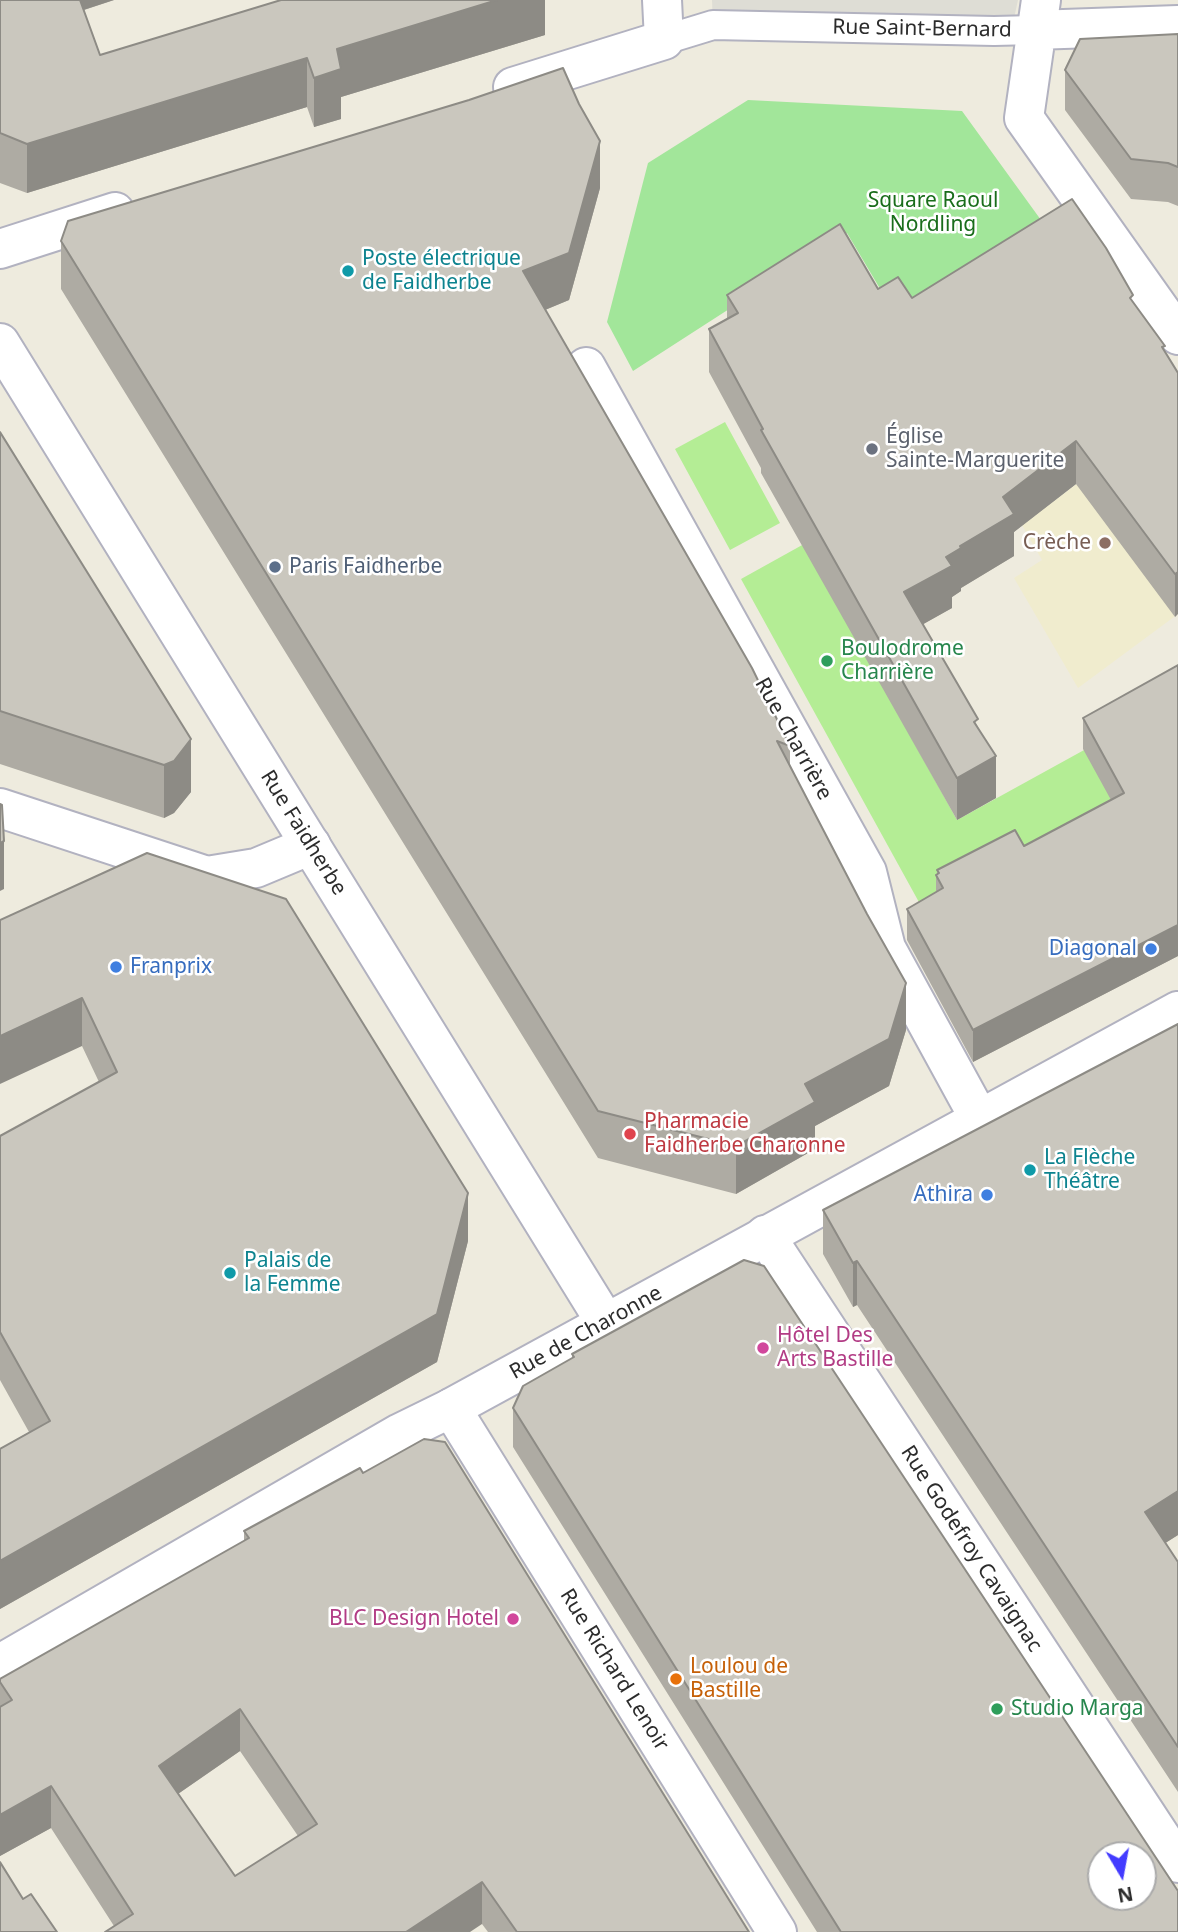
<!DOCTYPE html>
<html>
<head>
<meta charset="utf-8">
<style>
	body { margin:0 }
	#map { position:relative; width:1178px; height:1932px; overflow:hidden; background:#eeebde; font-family:"Noto Sans",sans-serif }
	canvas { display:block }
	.north { position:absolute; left:1087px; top:1841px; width:70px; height:70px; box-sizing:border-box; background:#fff; border:2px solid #ababab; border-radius:50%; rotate:170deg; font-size:19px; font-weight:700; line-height:28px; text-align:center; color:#2c2c2c }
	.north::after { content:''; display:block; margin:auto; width:24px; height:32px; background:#433bff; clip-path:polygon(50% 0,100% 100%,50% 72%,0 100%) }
</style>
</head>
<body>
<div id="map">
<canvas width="1178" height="1932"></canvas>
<div class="north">N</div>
</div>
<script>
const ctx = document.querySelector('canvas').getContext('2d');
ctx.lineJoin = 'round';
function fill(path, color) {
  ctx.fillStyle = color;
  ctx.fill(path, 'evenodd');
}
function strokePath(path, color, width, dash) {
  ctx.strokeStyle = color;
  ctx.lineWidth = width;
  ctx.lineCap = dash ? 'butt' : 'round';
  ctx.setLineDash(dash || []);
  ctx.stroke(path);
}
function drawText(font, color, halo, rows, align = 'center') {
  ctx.font = font + ' "Noto Sans",sans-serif';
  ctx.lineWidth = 5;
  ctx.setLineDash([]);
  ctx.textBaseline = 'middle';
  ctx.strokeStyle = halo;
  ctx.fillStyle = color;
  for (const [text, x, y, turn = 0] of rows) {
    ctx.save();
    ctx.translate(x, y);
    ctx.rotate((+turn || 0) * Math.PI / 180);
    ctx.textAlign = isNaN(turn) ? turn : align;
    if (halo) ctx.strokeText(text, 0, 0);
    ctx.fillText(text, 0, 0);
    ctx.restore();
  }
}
const education = new Path2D(`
	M1175,410L1178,414V614L1078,688L1014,578L1042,560L1022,525Z`);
const green = new Path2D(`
	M748,100L962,111L1054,238L898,319L847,233L633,371L607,322L648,163Z`);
const pitch = new Path2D(`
	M725,422L780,523L730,550L675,449Z
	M804,544L957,820L1095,744L1128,805L931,924L741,579Z`);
const plaza = new Path2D(`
	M712,0H1018L1011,32L713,25Z`);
const pedestrian = new Path2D(`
	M664,40L713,25L994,31L1035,30`);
const minor = new Path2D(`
	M1041,0L1024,118L1178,335
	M1035,30L1178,25
	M513,87L664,40L662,0
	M0,249L115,212
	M586,367L867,872L886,948L979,1118
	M0,808L207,876L256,868L311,845
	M765,1235L1178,1863
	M451,1408L777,1932`);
const tertiary = new Path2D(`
	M0,343L606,1323
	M0,1664L400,1433L451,1408L1178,1011`);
const wall = new Path2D(`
	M0,0H114L84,10L100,55L545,0V35L341,97V119L314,127L307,107L27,193L0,183Z
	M1178,34V206L1168,202L1131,199L1065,110V70Z
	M600,188L569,300L545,310L790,746V766L906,1030L889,1086L815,1126V1149L736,1194L598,1158L61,289V241Z
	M878,289L912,298L1133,302L1178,373L1175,617L1076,484L1014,532V556L961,588V591L952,597V608L923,624L978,727L996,798L957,820L761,473V468L709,372V329L727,319V295Z
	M0,432L191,792L174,813L164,818L0,764Z
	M1178,665V956L973,1062L907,940V909L936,893V875L937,874V870L1024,846L1111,800L1083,749V718Z
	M0,920L468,1241L437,1362L0,1609V1449L29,1432L0,1380V1136L99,1082L82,1046Z
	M1178,1024V1535L1165,1543L1178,1562V1792L857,1305L853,1307L823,1254V1210Z
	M572,1354L1178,1932H817L513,1447V1408L572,1358Z
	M363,1473L749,1932H488L482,1924L114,1926L51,1828L0,1856V1679L244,1541V1531ZM240,1751L298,1836L235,1876L178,1794Z`);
const shadedWall = new Path2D(`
	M68,0H114L68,15Z
	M497,0H545V35L341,97V119L314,127V78L337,49Z
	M307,58V107L27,193V144Z
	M600,141V188L569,300L523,319V271Z
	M1076,441V484L1014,532V556L961,588V591L952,597V608L904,635V592L960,546L1003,497Z
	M1178,572V614L1175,617V574Z
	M191,739V792L174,813L164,818V765Z
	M996,756V798L957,820V778Z
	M4,841V889L0,891V843Z
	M1178,925V956L973,1062V1030Z
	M906,983V1030L889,1086L815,1126V1149L736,1194V1146L805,1084Z
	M82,998V1046L0,1084V1036Z
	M468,1193V1241L437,1362L0,1609V1561Z
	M857,1261V1305L853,1307V1263Z
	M1178,1491V1535L1145,1556V1512Z
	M240,1709V1751L159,1807V1766Z
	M51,1786V1828L0,1856V1815Z
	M482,1882V1924L470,1932H406Z`);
const building = new Path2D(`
	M0,0H80L100,55L281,0H497L337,49L341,69L314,78L307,58L27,144L0,133Z
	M1178,34V167L1168,163L1131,159L1065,70L1080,39Z
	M563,68L579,104L600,141L569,253L523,271L752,668L790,746L777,741L867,914L906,983L889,1039L805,1084L815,1102L736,1146L598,1111L61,241L68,221L469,100Z
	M1072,199L1106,248L1133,295L1130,298L1165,346L1162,347L1178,373V572L1175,574L1076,441L1003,497L1014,514L960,546L961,548L946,557L952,566L904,592L978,719L974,722L996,756L957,778L761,430L763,429L709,329L738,313L727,295L840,224L878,289L898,277L912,298Z
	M0,432L191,739L174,761L164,765L0,711Z
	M1178,665V925L973,1030L907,909L943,888L936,875L939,873L937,870L1015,830L1024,846L1124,793L1083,718Z
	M0,804L2,805L4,841L0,843Z
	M147,853L286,899L468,1193L437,1314L0,1561V1449L50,1421L0,1332V1136L117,1072L82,998L0,1036V920Z
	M1178,1024V1491L1145,1512L1178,1562V1747L857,1261L853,1263L823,1210Z
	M744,1260L764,1266L1178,1891V1932H841L513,1408L523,1386L574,1357L572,1354ZM1101,1855H1143V1897H1101Z
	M424,1439L445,1442L749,1932H517L482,1882L406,1932H105L133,1914L51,1786L0,1815V1707L12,1700L0,1682V1679L249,1538L244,1531L360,1468L363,1473ZM240,1709L317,1824L235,1876L159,1766Z
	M0,1862L23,1899L31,1894L57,1932H0Z`);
const markers = [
	[348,271,7,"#0f9aa8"],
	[872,449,7,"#6b7280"],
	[1105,543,7,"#8d6e63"],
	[275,567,7,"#5c6f8a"],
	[827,661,7,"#2e9e5b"],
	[1151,949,7,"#3f7fe0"],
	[116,967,7,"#3f7fe0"],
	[630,1134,7,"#e0444e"],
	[1030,1170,7,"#0f9aa8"],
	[987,1195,7,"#3f7fe0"],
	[230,1273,7,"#0f9aa8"],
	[763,1348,7,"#d1479c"],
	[513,1619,7,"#d1479c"],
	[676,1679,7,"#e8710a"],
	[997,1709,7,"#2e9e5b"]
];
const streetNames = [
	["Rue Saint-Bernard",922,29,1],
	["Rue Charrière",793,739,61],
	["Rue Faidherbe",303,833,58],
	["Rue de Charonne",586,1333,-29],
	["Rue Godefroy Cavaignac",971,1549,57],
	["Rue Richard Lenoir",614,1670,58]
];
const parkNames = [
	["Square Raoul",933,201],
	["Nordling",933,225]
];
const cultureNames = [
	["Poste électrique",362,259],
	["de Faidherbe",362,283],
	["La Flèche",1044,1158],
	["Théâtre",1044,1182],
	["Palais de",244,1261],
	["la Femme",244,1285]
];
const worshipNames = [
	["Église",886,437],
	["Sainte-Marguerite",886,461]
];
const educationNames = [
	["Crèche",1091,543]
];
const serviceNames = [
	["Paris Faidherbe",289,567]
];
const leisureNames = [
	["Boulodrome",841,649],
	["Charrière",841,673],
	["Studio Marga",1011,1709]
];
const shopNames = [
	["Diagonal",1137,949],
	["Franprix",130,967,"left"],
	["Athira",973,1195]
];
const healthNames = [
	["Pharmacie",644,1122],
	["Faidherbe Charonne",644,1146]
];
const hotelNames = [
	["Hôtel Des",777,1336],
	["Arts Bastille",777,1360],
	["BLC Design Hotel",499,1619,"right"]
];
const foodNames = [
	["Loulou de",690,1667],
	["Bastille",690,1691]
];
fill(education, '#f0ecce');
fill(green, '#a2e69a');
fill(pitch, '#b4ed95');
fill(plaza, '#deddd5');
strokePath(pedestrian, '#b2b2c0', 32);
strokePath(minor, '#b2b2c0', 42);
strokePath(tertiary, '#b2b2c0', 42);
strokePath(pedestrian, '#fff', 28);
strokePath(minor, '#fff', 38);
strokePath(tertiary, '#fff', 38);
fill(wall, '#aeaba3');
fill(shadedWall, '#8d8b85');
fill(building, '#cac7be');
strokePath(building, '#8d8b85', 2);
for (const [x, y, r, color] of markers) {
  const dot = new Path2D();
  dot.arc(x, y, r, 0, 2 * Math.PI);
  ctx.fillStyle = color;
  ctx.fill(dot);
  strokePath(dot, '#fff', 2.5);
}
drawText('21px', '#2c2c2c', '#fff', streetNames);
drawText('21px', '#196d1b', '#fff', parkNames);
drawText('21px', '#0d838f', '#fff', cultureNames, 'left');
drawText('21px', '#5b616d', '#fff', worshipNames, 'left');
drawText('21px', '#785e54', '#fff', educationNames, 'right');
drawText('21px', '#4e5e75', '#fff', serviceNames, 'left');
drawText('21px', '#27864d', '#fff', leisureNames, 'left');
drawText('21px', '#366cbe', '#fff', shopNames, 'right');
drawText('21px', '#be3a42', '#fff', healthNames, 'left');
drawText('21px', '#b23c85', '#fff', hotelNames, 'left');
drawText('21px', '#c56008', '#fff', foodNames, 'left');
</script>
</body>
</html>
